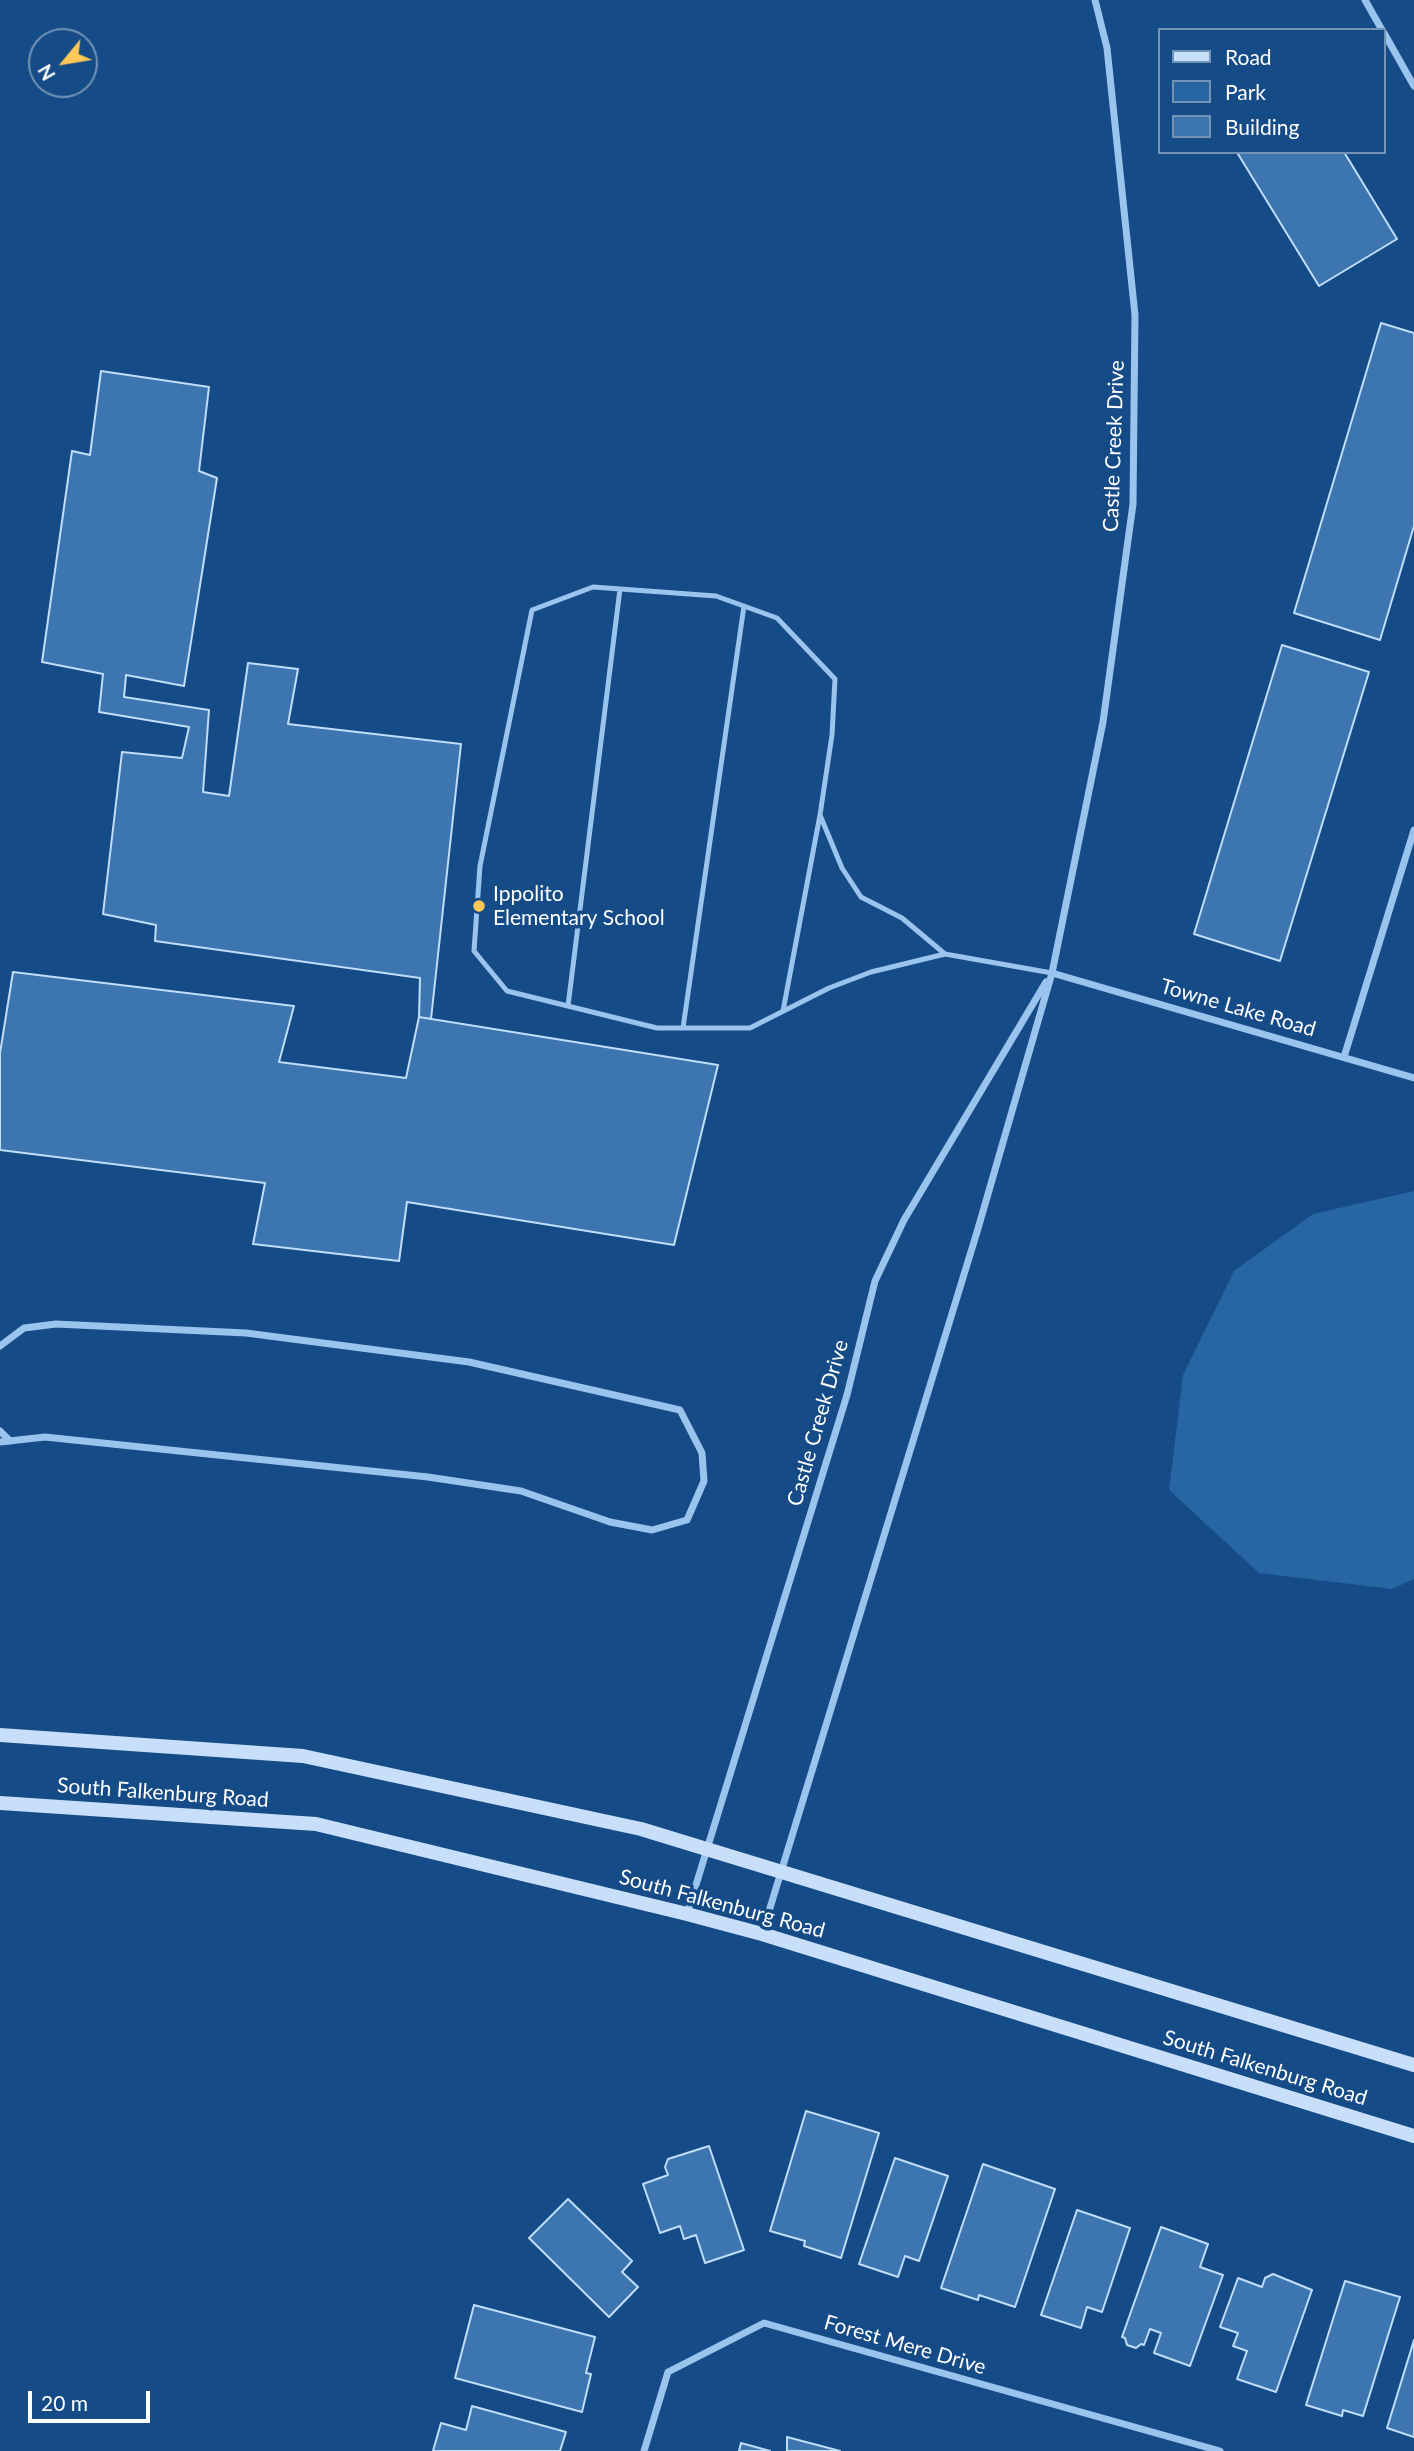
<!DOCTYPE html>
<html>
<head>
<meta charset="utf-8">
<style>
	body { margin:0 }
	#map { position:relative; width:1414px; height:2451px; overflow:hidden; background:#154b86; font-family:Lato,sans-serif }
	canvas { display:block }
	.legend { position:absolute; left:1158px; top:28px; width:228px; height:126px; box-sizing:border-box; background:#154b86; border:2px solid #7393b6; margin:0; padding:9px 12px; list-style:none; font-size:21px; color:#fff }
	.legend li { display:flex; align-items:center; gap:14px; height:35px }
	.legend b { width:35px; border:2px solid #7393b6 }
	.north { position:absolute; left:28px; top:28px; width:70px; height:70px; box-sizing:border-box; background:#154b86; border:2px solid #7393b6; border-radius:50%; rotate:240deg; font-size:19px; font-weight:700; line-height:28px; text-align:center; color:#fff }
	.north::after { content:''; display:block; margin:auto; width:24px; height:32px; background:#ffc857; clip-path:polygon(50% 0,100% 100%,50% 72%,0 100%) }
	.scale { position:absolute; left:28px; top:2391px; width:122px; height:32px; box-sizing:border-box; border:4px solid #fff; border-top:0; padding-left:9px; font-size:21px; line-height:24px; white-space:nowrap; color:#fff; -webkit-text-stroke:5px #154b86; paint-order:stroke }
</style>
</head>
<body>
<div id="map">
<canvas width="1414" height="2451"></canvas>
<ul class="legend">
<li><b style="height:9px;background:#c7dffa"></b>Road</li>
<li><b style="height:19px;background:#2765a5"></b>Park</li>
<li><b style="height:19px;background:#3d75b0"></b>Building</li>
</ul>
<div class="north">N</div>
<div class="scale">20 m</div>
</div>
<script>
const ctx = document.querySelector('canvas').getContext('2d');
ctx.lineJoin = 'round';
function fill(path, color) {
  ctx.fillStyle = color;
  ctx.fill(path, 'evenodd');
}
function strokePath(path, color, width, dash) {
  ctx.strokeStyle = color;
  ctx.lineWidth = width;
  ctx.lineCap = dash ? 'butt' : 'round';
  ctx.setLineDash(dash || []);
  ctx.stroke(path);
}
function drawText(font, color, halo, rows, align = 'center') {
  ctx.font = font + ' Lato,sans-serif';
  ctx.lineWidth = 7;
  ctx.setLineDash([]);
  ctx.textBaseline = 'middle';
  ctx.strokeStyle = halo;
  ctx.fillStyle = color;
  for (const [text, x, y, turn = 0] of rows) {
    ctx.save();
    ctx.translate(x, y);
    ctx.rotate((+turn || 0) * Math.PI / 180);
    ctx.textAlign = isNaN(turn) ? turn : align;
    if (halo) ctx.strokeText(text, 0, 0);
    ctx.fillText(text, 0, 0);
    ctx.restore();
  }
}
const green = new Path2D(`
	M1414,1191V1579L1392,1589L1259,1573L1169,1490L1183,1375L1234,1271L1313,1214Z`);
const building = new Path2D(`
	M1241,152H1344L1397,239L1319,286L1238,154Z
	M1381,323L1414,333V526L1380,640L1294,613Z
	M101,371L209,387L199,471L217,478L184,686L126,675L124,697L209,710L203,792L229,796L248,663L298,669L288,724L461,744L431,1019L419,1017L420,978L155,941L156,925L103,914L122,752L182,758L189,727L99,712L103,674L42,662L72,451L90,455Z
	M1282,645L1369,672L1280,961L1194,934Z
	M13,972L294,1006L279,1062L406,1078L419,1017L718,1065L674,1245L407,1202L399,1261L253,1244L265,1183L0,1150V1053Z
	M806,2111L879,2133L841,2258L804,2246L805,2241L770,2231Z
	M709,2146L744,2250L705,2263L696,2235L684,2239L680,2226L660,2233L643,2184L668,2175L665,2167L668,2159Z
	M895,2158L948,2176L919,2261L905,2256L898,2277L859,2264Z
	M983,2164L1055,2189L1015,2307L979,2295L978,2300L941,2288Z
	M568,2199L632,2261L622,2272L638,2287L609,2317L529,2238Z
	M1077,2210L1130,2228L1102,2312L1087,2307L1081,2328L1041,2315Z
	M1161,2227L1208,2244L1200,2267L1223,2275L1190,2366L1154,2353L1161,2333L1150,2329L1144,2345L1141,2344L1136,2348L1127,2345L1125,2338L1122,2337Z
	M1273,2274L1312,2290L1276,2392L1237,2379L1247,2351L1233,2346L1238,2333L1220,2327L1238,2278L1262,2287L1265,2278Z
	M1345,2281L1400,2297L1363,2416L1343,2410L1342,2416L1306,2405Z
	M474,2305L595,2337L586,2373L591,2374L582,2412L455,2378Z
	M1414,2340V2437L1387,2428Z
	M472,2406L566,2432L560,2451H433L441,2423L466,2430Z
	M787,2437L840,2451H787Z
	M741,2443L770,2451H739Z`);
const lane = new Path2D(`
	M945,954L902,918L861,897L842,868L820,815L832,735L835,679L777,618L716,596L593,587L532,610L480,866L474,951L507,991L657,1028H750L829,988L871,972L945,954L1052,973
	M568,1006L620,589
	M783,1011L820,815
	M683,1028L744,606`);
const street = new Path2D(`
	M1365,0L1382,30
	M1384,33L1414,86
	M1052,973L1414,1078
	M1344,1057L1414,830
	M0,1346L24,1328L56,1324L246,1333L469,1362L680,1410L702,1453L704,1481L687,1520L652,1530L610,1522L521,1491L428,1477L45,1437L0,1442
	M0,1431L10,1441
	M687,1914L847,1395L875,1281L904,1220L1046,982
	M762,1934L977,1232L1052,973L1103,722L1133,504L1135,315L1107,48L1095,0
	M644,2451L668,2372L764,2323L1220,2451`);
const secondary = new Path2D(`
	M0,1735L303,1756L641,1829L1414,2065
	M0,1803L316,1824L687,1914L762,1934L1414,2136`);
const markers = [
	[479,906,7,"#ffc857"]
];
const streetNames = [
	["Castle Creek Drive",1114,446,-88],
	["Towne Lake Road",1238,1008,16],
	["Castle Creek Drive",818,1423,-74],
	["South Falkenburg Road",163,1793,4],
	["South Falkenburg Road",722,1904,15],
	["South Falkenburg Road",1265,2068,17],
	["Forest Mere Drive",905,2345,16]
];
const poiNames = [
	["Ippolito",493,894],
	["Elementary School",493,918]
];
fill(green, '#2765a5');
fill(building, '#3d75b0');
strokePath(building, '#c0ddfa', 2);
strokePath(lane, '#9ac3ee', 5);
strokePath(street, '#9ac3ee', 7);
strokePath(secondary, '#c7dffa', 14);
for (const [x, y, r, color] of markers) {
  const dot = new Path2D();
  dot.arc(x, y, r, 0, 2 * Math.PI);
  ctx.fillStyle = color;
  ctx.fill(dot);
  strokePath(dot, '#154b86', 2.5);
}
drawText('21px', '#fff', '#154b86', streetNames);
drawText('21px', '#fff', '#154b86', poiNames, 'left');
</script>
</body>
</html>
